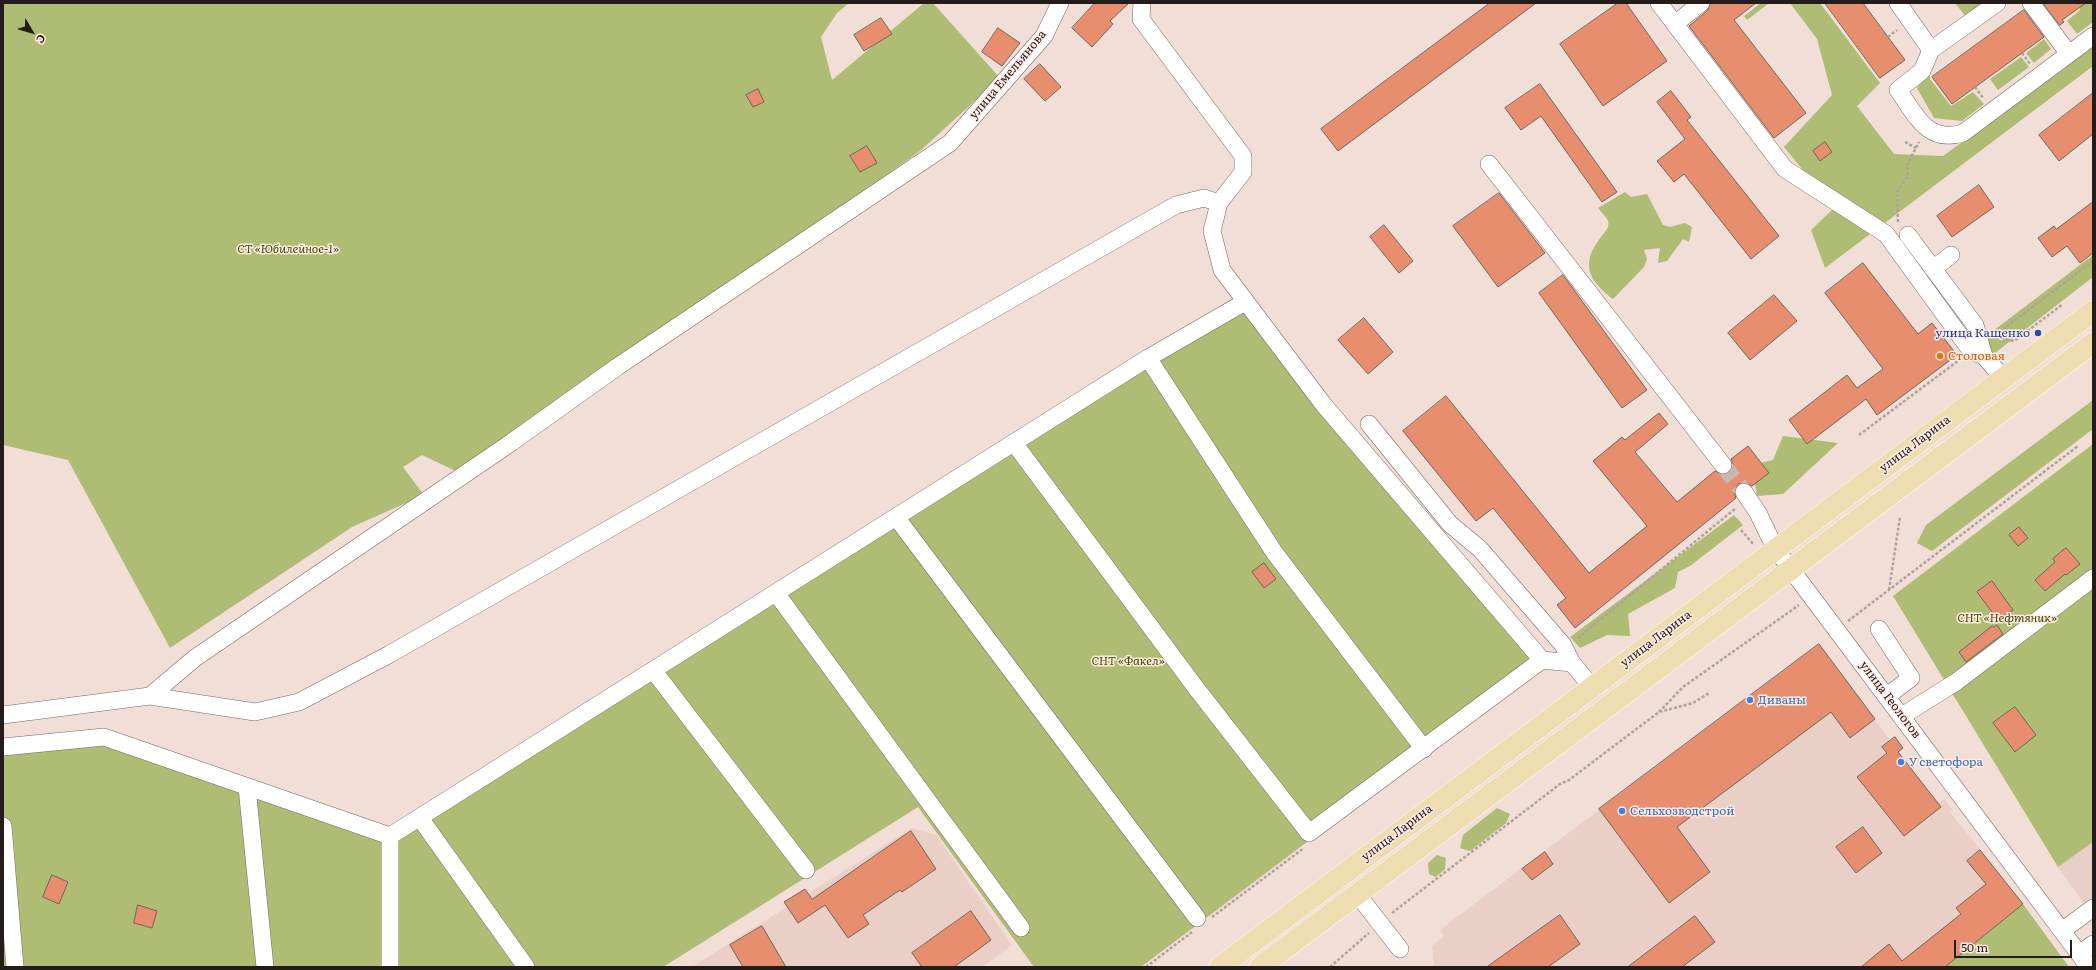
<!DOCTYPE html>
<html>
<head>
<meta charset="utf-8">
<style>
	body { margin:0 }
	#map { position:relative; width:2096px; height:970px; overflow:hidden; background:#f0ded7; font-family:Literata,serif }
	canvas { display:block }
	.frame { position:absolute; inset:0; border:4px solid #231c1a; pointer-events:none }
	.north { position:absolute; left:12px; top:12px; width:40px; height:40px; -webkit-text-stroke:3px #feebe4; paint-order:stroke; rotate:128deg; font-size:11px; font-weight:700; line-height:16px; text-align:center; color:#231c1a }
	.north::after { content:''; display:block; margin:auto; width:14px; height:18px; background:#231c1a; clip-path:polygon(50% 0,100% 100%,50% 72%,0 100%) }
	.scale { position:absolute; left:1954px; top:940px; width:118px; height:18px; box-sizing:border-box; border:2px solid #231c1a; border-top:0; padding-left:5px; font-size:12px; line-height:14px; white-space:nowrap; color:#231c1a; -webkit-text-stroke:3px #feebe4; paint-order:stroke }
</style>
</head>
<body>
<div id="map">
<canvas width="2096" height="970"></canvas>
<div class="frame"></div>
<div class="north">С</div>
<div class="scale">50 m</div>
</div>
<script>
const ctx = document.querySelector('canvas').getContext('2d');
ctx.lineJoin = 'round';
function fill(path, color) {
  ctx.fillStyle = color;
  ctx.fill(path, 'evenodd');
}
function strokePath(path, color, width, dash) {
  ctx.strokeStyle = color;
  ctx.lineWidth = width;
  ctx.lineCap = dash ? 'butt' : 'round';
  ctx.setLineDash(dash || []);
  ctx.stroke(path);
}
function drawText(font, color, halo, rows, align = 'center') {
  ctx.font = font + ' Literata,serif';
  ctx.lineWidth = 3;
  ctx.setLineDash([]);
  ctx.textBaseline = 'middle';
  ctx.strokeStyle = halo;
  ctx.fillStyle = color;
  for (const [text, x, y, turn = 0] of rows) {
    ctx.save();
    ctx.translate(x, y);
    ctx.rotate((+turn || 0) * Math.PI / 180);
    ctx.textAlign = isNaN(turn) ? turn : align;
    if (halo) ctx.strokeText(text, 0, 0);
    ctx.fillText(text, 0, 0);
    ctx.restore();
  }
}
const commercial = new Path2D(`
	M2093,842V916L2058,867Z`);
const built = new Path2D(`
	M1819,644L1890,740L1895,737L1903,748L1898,752L1938,804L1944,799L1953,810L1950,812L2023,904L1945,967H1434L1432,946L1444,936L1440,930Z
	M912,828L936,835L1012,945L982,967H692Z`);
const green = new Path2D(`
	M3,3H849L837,13L821,37L832,80L924,3H933L1000,78L920,151L617,367L458,472L422,455L403,467L424,495L352,527L170,648L68,460L3,445Z
	M1761,3H1769L1747,20L1744,16Z
	M1790,3H1820L1880,83L1857,106L1894,154L1943,156L2093,47V66L1825,268L1811,230L1834,208L1784,147L1832,95L1817,39Z
	M1955,3H1986L1967,18Z
	M2083,3H2093V22L2077,34L2067,21L2080,10L2079,6Z
	M2044,39L2051,49L2034,63L2026,53Z
	M2021,57L2029,67L1998,90L1990,79Z
	M1929,72L1930,79L1951,106L1973,92L1984,104L1962,121L1934,118L1917,88Z
	M1625,192L1631,197L1647,194L1663,225L1670,227L1685,223L1692,227L1689,242L1683,239L1667,261L1658,263L1660,248L1644,250L1647,259L1644,267L1613,299C1588,280 1580,264 1601,237C1605,232 1610,227 1608,221C1606,216 1601,212 1598,208Z
	M2093,255V277L1991,356L1985,337Z
	M1233,298L1428,540L1538,668L1141,967H1034L918,807L663,967H3V744L96,738L390,828Z
	M2093,400V429L1932,551L1917,543L1926,525Z
	M1783,436L1838,443L1783,494L1757,496L1752,465L1773,460Z
	M2093,444V842L2058,867L1893,596Z
	M1734,515L1743,525L1690,566L1678,572L1675,588L1628,614L1630,636L1607,635L1580,648L1570,637Z
	M1497,808L1510,814L1506,823L1470,851L1460,848L1463,835Z
	M1437,855L1446,858L1445,869L1436,877L1429,874L1428,863Z
	M2023,904L2069,967H1945Z`);
const building = new Path2D(`
	M1095,3H1129L1110,21L1113,24L1092,47L1072,28Z
	M1490,3H1536L1338,151L1321,129Z
	M1618,3H1626L1667,61L1603,106L1560,44Z
	M1711,3H1756L1734,20L1806,113L1774,138L1689,26L1707,11Z
	M1825,3H1863L1905,60L1880,78Z
	M2043,3H2086L2062,20L2064,22L2060,25Z
	M2024,10L2044,37L1952,104L1932,77Z
	M881,18L892,34L864,51L854,35Z
	M998,28L1020,43L1002,66L982,52Z
	M1040,64L1061,87L1045,101L1024,79Z
	M1540,84L1617,192L1602,202L1541,116L1521,130L1505,108Z
	M758,89L764,102L753,107L746,95Z
	M1671,91L1691,117L1687,120L1779,236L1751,259L1684,174L1674,182L1657,161L1685,139L1657,102Z
	M2093,93V134L2059,161L2039,135Z
	M1825,142L1832,152L1820,161L1813,151Z
	M867,146L877,163L860,172L850,156Z
	M1979,185L1994,207L1952,237L1937,216Z
	M1499,193L1545,253L1498,287L1453,226Z
	M2093,202V253L2080,263L2067,246L2052,257L2038,238L2054,226L2056,229Z
	M1384,225L1413,261L1399,273L1370,237Z
	M1863,263L1918,334L1932,323L1957,355L1877,415L1866,399L1807,444L1789,420L1847,375L1857,388L1883,369L1825,293Z
	M1563,275L1647,390L1622,408L1539,293Z
	M1774,295L1797,321L1750,360L1728,333Z
	M1364,318L1393,352L1368,374L1338,340Z
	M1446,396L1589,573L1647,526L1593,461L1622,437L1625,440L1659,413L1668,424L1635,452L1677,502L1715,471L1724,475L1729,473L1733,464L1731,459L1748,446L1769,473L1752,486L1744,482L1738,484L1734,492L1736,498L1575,628L1557,605L1566,598L1493,508L1476,521L1403,431Z
	M2019,527L2028,538L2018,546L2009,535Z
	M2066,548L2080,564L2066,575L2065,574L2045,591L2035,580L2055,562L2053,559Z
	M1264,563L1276,579L1264,588L1252,572Z
	M1992,581L2013,610L1998,620L1977,592Z
	M1997,625L2003,634L1966,662L1959,652L1992,626L1994,627Z
	M1819,644L1875,719L1850,738L1831,712L1677,827L1710,872L1669,903L1599,809Z
	M2015,707L2036,735L2015,752L1993,723Z
	M1895,737L1903,748L1898,752L1941,807L1904,836L1857,777L1887,753L1882,747Z
	M1863,827L1882,853L1856,873L1836,847Z
	M911,831L936,869L902,892L900,890L863,915L869,924L848,938L825,905L798,923L784,902L805,889L812,899Z
	M1980,850L2023,904L1945,967H1861L1889,944L1902,961L1961,914L1956,908L1986,884L1967,861Z
	M1545,852L1553,864L1532,880L1522,869Z
	M52,875L68,882L59,904L43,897Z
	M138,905L157,911L152,928L134,923Z
	M971,911L991,940L954,967H922L912,953Z
	M1560,915L1580,944L1548,967H1487Z
	M1695,916L1715,942L1682,967H1628Z
	M762,926L786,967H743L730,945Z`);
const minorTunnel = new Path2D(`
	M1723,465L1744,492`);
const path = new Path2D(`
	M1888,37L1897,30
	M2022,53L2030,64
	M1975,87L1983,98
	M1905,142L1916,148
	M1898,222L1897,192L1908,176L1907,165L1919,142
	M1995,335L2093,261
	M1996,337L2014,341L2063,304
	M1859,435L1958,361
	M1741,530L1754,545
	M1889,590L1900,517
	M1848,621L2078,446
	M1578,638L1736,508
	M1659,712L1683,687L1799,605
	M1392,913L1560,784L1569,780L1659,712L1693,703L1709,693
	M1212,917L1304,848
	M1146,967L1192,932
	M1330,967L1369,933`);
const minor = new Path2D(`
	M1142,3L1141,19L1243,156V172L1219,203L1212,231L1222,270L1323,404L1542,660L1572,663L1592,687
	M1659,3L1785,169L1886,234L1971,351L1984,356L2003,378
	M1898,3L1931,50L1922,71L1898,90C1916,115 1927,144 1963,133L2093,36
	M2031,3L2069,54
	M1675,24L1701,3
	M1931,50L1997,3
	M1489,164L1723,465
	M1908,235L1975,325L1984,356
	M1933,269L1951,255
	M1148,358L1274,552L1424,749
	M1369,424L1450,524L1480,549L1563,645L1572,663
	M1014,443L1196,688L1309,833L1542,660
	M1744,492L1758,513L1775,548L2089,967
	M896,517L1197,918
	M776,593L1021,928
	M1879,629L1911,678L1887,696
	M653,670L806,870
	M150,696L255,712L299,702L390,654L1176,205L1204,198L1219,203
	M3,715L150,696L195,658L512,442L617,367L950,143L1044,36L1060,3
	M1902,716L1956,682L2093,578
	M3,747L104,737L390,836
	M247,787L265,967
	M420,818L526,967
	M3,826L15,967
	M390,836L1148,358L1245,302
	M1357,894L1400,949
	M2063,930L2093,908
	M2080,954L2093,944
	M390,967V836`);
const major = new Path2D(`
	M1220,967L2093,311
	M1260,967L2093,343`);
const markers = [
	[2038,333,4,"#1a4fb4"],
	[1940,356,4,"#e8710a"],
	[1750,700,4,"#3f7fe0"],
	[1901,762,4,"#3f7fe0"],
	[1622,811,4,"#3f7fe0"]
];
const streetNames = [
	["улица Емельянова",1008,75,-50],
	["улица Ларина",1915,444,-37],
	["улица Ларина",1656,639,-37],
	["улица Геологов",1890,700,53],
	["улица Ларина",1397,833,-37]
];
const parkNames = [
	["СТ «Юбилейное-1»",288,249],
	["СНТ «Нефтяник»",2007,618],
	["СНТ «Факел»",1128,661]
];
const transitNames = [
	["улица Кащенко",2030,333]
];
const foodNames = [
	["Столовая",1948,356]
];
const shopNames = [
	["Диваны",1758,700],
	["У светофора",1909,762],
	["Сельхозводстрой",1630,811]
];
fill(commercial, '#e7cec7');
fill(built, '#e9cfc5');
fill(green, '#afbc73');
fill(building, '#e68e6d');
strokePath(building, '#74645e', 1);
strokePath(minorTunnel, '#c7b7b1', 17, [17, 8]);
strokePath(minor, '#786862', 18);
strokePath(major, '#fff', 22);
strokePath(path, '#b0a19c', 2.5, [3, 2]);
strokePath(minor, '#fff', 17);
strokePath(major, '#efddb2', 21);
for (const [x, y, r, color] of markers) {
  const dot = new Path2D();
  dot.arc(x, y, r, 0, 2 * Math.PI);
  ctx.fillStyle = color;
  ctx.fill(dot);
  strokePath(dot, '#feebe4', 1.5);
}
drawText('12px', '#231c1a', '#feebe4', streetNames);
drawText('italic 12px', '#414a02', '#feebe4', parkNames);
drawText('12px', '#164399', '#feebe4', transitNames, 'right');
drawText('12px', '#c56008', '#feebe4', foodNames, 'left');
drawText('12px', '#366cbe', '#feebe4', shopNames, 'left');
</script>
</body>
</html>
